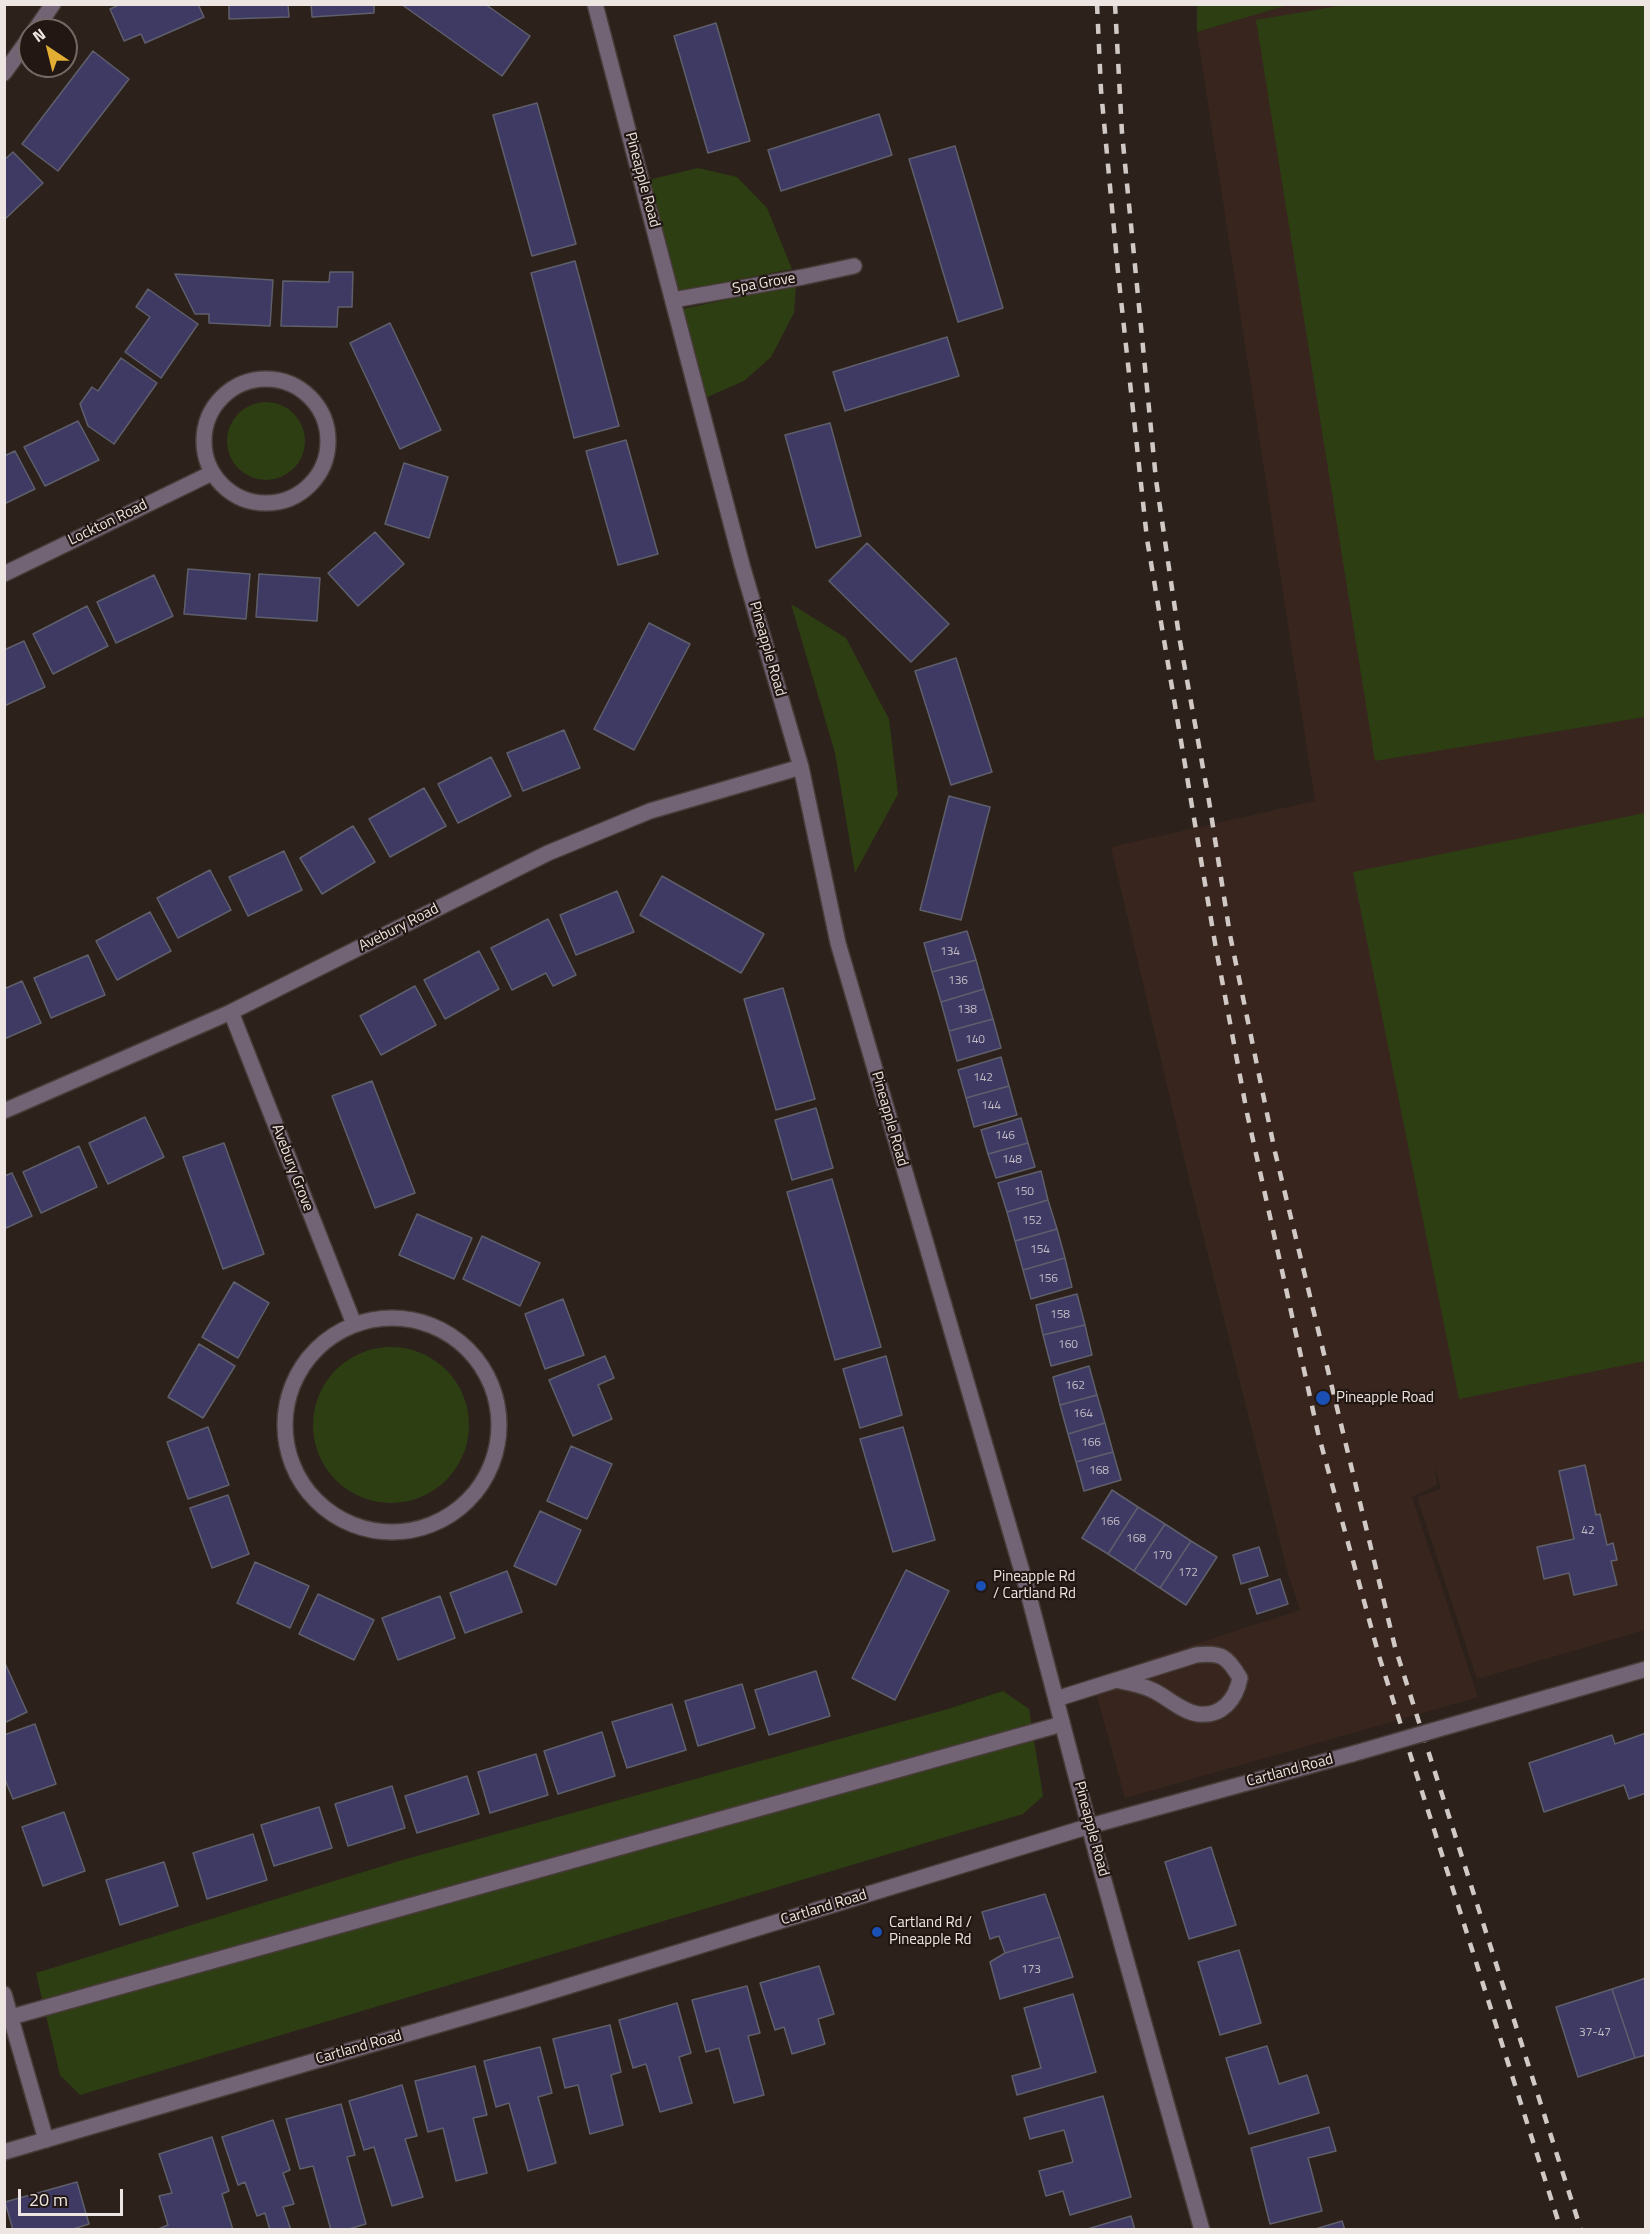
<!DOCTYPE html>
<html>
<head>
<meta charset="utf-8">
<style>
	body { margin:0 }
	#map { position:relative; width:1650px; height:2234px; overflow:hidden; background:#2c211b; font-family:"Titillium Web",sans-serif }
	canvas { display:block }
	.frame { position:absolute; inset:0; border:6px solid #ede5e1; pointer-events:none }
	.north { position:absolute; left:18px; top:18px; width:60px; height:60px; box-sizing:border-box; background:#221712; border:2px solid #736965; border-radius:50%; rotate:325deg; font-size:16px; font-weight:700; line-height:24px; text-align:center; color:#ede5e1 }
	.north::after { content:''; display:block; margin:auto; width:21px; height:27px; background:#e3ae34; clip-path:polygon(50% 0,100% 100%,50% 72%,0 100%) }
	.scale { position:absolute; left:18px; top:2189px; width:105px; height:27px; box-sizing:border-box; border:3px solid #ede5e1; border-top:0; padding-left:8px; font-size:18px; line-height:21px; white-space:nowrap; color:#ede5e1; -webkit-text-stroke:4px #221712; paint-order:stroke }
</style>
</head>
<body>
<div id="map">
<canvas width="1650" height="2234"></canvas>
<div class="frame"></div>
<div class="north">N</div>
<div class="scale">20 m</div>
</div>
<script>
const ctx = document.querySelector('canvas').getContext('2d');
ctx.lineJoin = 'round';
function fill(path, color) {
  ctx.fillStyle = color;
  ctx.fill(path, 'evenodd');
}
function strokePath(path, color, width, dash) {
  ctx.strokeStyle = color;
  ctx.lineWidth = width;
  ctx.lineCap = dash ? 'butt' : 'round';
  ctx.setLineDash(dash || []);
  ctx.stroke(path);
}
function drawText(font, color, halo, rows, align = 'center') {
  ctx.font = font + ' "Titillium Web",sans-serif';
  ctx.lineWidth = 4.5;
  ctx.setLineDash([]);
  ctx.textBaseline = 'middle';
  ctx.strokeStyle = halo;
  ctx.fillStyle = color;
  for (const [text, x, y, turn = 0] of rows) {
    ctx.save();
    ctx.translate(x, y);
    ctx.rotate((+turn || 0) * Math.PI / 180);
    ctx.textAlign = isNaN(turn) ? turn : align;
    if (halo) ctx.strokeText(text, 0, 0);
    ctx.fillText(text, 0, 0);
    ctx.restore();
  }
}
const built = new Path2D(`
	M1288,5H1645V1630L1477,1679L1417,1497L1441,1489L1434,1465L1437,1485L1412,1497L1478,1697L1125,1798L1092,1678L1300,1610L1287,1570L1190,1183L1111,847L1315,801L1197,32Z`);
const green = new Path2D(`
	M1197,4H1288V5L1197,32Z
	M1350,4L1645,5V717L1375,761L1256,20Z
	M698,168L737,177L767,208L792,269L679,291L648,180Z
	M796,285L794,313L771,357L744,381L705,398L682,309Z
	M227 441a39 39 0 1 1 78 0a39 39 0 1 1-78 0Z
	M791,604L846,638L889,719L898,794L855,873L835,753Z
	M1645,813V1361L1459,1399L1353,872Z
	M313 1425a78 78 0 1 1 156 0a78 78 0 1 1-156 0Z
	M1003,1691L1029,1709L1043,1796L1023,1814L80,2095L60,2075L36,1973L399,1861L948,1709Z`);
const building = new Path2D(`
	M121,4H198L204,17L145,43L141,34L124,41L110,9Z
	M229,4H288L289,17L229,19Z
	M311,4H374V13L312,17Z
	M401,4H485L530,36L502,76Z
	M716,23L750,141L708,153L674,36Z
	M93,51L129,79L58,171L22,144Z
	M537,103L576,244L532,256L493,115Z
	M879,114L892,155L781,191L768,150Z
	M955,146L1003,308L958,322L909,159Z
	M13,152L43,183L4,220V160Z
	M575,261L619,426L574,438L531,273Z
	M330,272H353L352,307H338L337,327L281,326L283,281L329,282Z
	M175,274L273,280L270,326L209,323V314H195Z
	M148,289L198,324L161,378L125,352L150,317L136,307Z
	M390,323L441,430L400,449L350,343Z
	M947,337L959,376L845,411L833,372Z
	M121,358L157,383L114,444L88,426L80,404L92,387L98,391Z
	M78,421L99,460L45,486L24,447Z
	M830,423L861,536L816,548L785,435Z
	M626,440L658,554L618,565L586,451Z
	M15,451L35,489L4,504V456Z
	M404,463L448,477L429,538L385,524Z
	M375,532L404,564L358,606L328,573Z
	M867,543L949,624L911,662L829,581Z
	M188,569L250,574L246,619L184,614Z
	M259,574L320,578L317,621L256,617Z
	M154,575L173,616L116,643L97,602Z
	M87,606L108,646L53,674L33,634Z
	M649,623L690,644L634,750L594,729Z
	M24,641L45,687L4,706V650Z
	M956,658L992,772L951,785L915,671Z
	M564,730L580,768L523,791L507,753Z
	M491,757L511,796L458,823L438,784Z
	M424,788L446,826L390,857L369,819Z
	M949,796L990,807L961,920L920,910Z
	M353,826L375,862L322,894L300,858Z
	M284,851L302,890L248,916L229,877Z
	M210,870L231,910L178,938L157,898Z
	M662,876L764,934L741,973L640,915Z
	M617,891L634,932L576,955L560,915Z
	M150,912L171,951L117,980L96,941Z
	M548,919L576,975L553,986L546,973L512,990L491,948Z
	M967,931L976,960L932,972L924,943Z
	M479,951L499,989L445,1019L424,980Z
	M88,955L105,995L51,1018L34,978Z
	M976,960L984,989L941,1002L932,972Z
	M22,981L41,1023L4,1039V989Z
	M415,986L436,1025L381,1055L360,1016Z
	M783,988L815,1099L776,1110L744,999Z
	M984,989L993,1019L949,1031L941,1002Z
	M993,1019L1001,1048L957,1061L949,1031Z
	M1001,1057L1009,1086L966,1098L958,1070Z
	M372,1081L415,1193L375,1208L332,1096Z
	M1009,1086L1017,1115L974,1127L966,1098Z
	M816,1108L833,1168L792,1180L775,1120Z
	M145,1117L164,1157L108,1184L89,1143Z
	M1021,1118L1028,1143L988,1154L981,1130Z
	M224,1143L264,1254L223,1269L183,1157Z
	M1028,1143L1035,1167L996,1178L988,1154Z
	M79,1146L97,1187L41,1213L23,1172Z
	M1041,1171L1048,1200L1007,1212L998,1183Z
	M12,1173L32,1216L4,1229V1176Z
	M832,1179L881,1347L835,1360L787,1192Z
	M1048,1200L1057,1229L1015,1241L1007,1212Z
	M417,1214L472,1238L454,1279L399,1255Z
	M1057,1229L1065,1258L1023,1270L1015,1241Z
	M482,1236L540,1263L520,1306L463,1279Z
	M1065,1258L1072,1287L1031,1299L1023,1270Z
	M234,1282L269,1303L238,1358L202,1337Z
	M1077,1294L1085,1325L1043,1335L1036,1305Z
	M563,1299L584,1355L545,1369L525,1314Z
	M1085,1325L1092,1355L1051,1366L1043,1335Z
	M199,1344L235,1366L203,1418L168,1397Z
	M605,1356L614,1378L598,1385L612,1419L573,1436L549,1380Z
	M886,1356L902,1415L860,1428L843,1369Z
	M1089,1366L1097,1395L1060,1405L1053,1377Z
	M1097,1395L1105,1423L1068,1434L1060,1405Z
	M1105,1423L1113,1452L1076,1462L1068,1434Z
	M208,1427L229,1485L188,1499L167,1442Z
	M903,1427L935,1540L893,1552L860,1439Z
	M571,1446L612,1464L587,1519L547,1501Z
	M1113,1452L1121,1480L1084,1491L1076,1462Z
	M1585,1465L1596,1515L1600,1514L1607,1545L1613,1543L1617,1560L1611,1561L1617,1585L1574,1595L1569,1573L1544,1579L1537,1547L1574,1539L1559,1471Z
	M1112,1490L1138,1507L1108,1554L1082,1538Z
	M228,1495L249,1554L212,1568L190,1508Z
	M1138,1507L1165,1524L1134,1571L1108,1554Z
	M540,1511L581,1530L556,1585L514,1566Z
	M1165,1524L1191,1541L1160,1588L1134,1571Z
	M1191,1541L1217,1557L1186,1605L1160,1588Z
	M1259,1547L1268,1576L1241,1584L1233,1555Z
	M255,1562L309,1586L290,1628L237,1603Z
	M906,1570L949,1591L895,1700L852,1678Z
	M507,1571L522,1612L465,1633L450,1593Z
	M1280,1579L1288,1604L1257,1614L1249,1589Z
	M318,1594L374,1620L354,1660L299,1634Z
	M440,1596L455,1638L398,1660L382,1618Z
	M4,1661L27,1712L4,1723Z
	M816,1671L830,1716L769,1735L755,1690Z
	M742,1684L755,1728L698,1746L685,1701Z
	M672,1704L686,1750L627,1768L612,1722Z
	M35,1724L56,1784L13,1799L4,1777V1735Z
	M602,1732L615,1776L558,1794L544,1751Z
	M1646,1733V1793L1629,1799L1624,1785L1544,1812L1529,1763L1612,1735L1615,1744Z
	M536,1754L548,1795L490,1813L478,1772Z
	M467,1776L479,1814L417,1833L405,1796Z
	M392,1786L405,1828L348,1846L335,1804Z
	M319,1807L332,1848L274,1866L261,1825Z
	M64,1812L85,1871L43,1886L22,1827Z
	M253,1834L267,1880L207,1899L193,1853Z
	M1211,1847L1236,1925L1189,1939L1165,1862Z
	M164,1862L178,1906L120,1925L106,1880Z
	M1045,1894L1060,1937L1005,1953L999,1936L990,1939L982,1912Z
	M1060,1937L1073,1977L1000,1999L990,1962L1005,1953Z
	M1239,1950L1261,2023L1220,2035L1198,1962Z
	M819,1966L834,2014L818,2019L825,2044L792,2054L784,2027L775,2030L760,1983Z
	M1646,1978V2055L1635,2058L1612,1989Z
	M747,1986L760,2033L748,2036L764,2095L734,2103L719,2048L706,2052L692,2000Z
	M1612,1989L1635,2058L1578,2077L1556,2007Z
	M1073,1994L1096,2072L1017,2095L1012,2076L1041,2068L1024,2008Z
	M677,2003L691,2053L679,2057L692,2103L660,2112L646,2064L633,2068L619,2020Z
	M610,2025L621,2072L611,2075L623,2125L590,2134L578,2085L565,2088L553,2039Z
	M1267,2046L1279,2084L1307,2075L1319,2113L1249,2134L1226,2058Z
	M540,2047L552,2093L538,2097L556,2163L528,2171L509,2103L496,2107L484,2061Z
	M475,2066L487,2115L473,2118L487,2173L456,2181L443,2128L428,2132L415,2081Z
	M402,2085L417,2136L405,2139L423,2197L392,2206L374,2147L364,2150L349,2101Z
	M1103,2096L1131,2197L1070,2215L1063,2191L1046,2196L1039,2171L1073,2162L1064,2130L1030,2139L1024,2118Z
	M341,2104L355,2155L347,2157L366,2224L345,2230H331L313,2166L300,2169L286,2119Z
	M273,2120L290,2170L283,2173L294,2204L283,2207L291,2230H270L265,2213L257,2216L245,2182L238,2185L222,2137Z
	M1329,2127L1336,2151L1308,2158L1322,2211L1270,2224L1251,2148Z
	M212,2137L229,2191L222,2194L233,2230H156L168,2225L159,2196L172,2193L159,2154Z
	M77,2182L89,2224L70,2230H13L5,2202Z
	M1131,2216L1135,2230H1084Z
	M1342,2221L1345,2230H1312Z`);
const minor = new Path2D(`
	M595,4L742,565L801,767L838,943L1026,1585L1097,1856L1202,2230
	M35,30L53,4
	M4,73L30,37
	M673,300L803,277L854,266
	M204 441a62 62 0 1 1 124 0a62 62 0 1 1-124 0Z
	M4,574L212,473
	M231,1012L354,1324
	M4,1111L231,1012L548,853L650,811L801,767
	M285 1425a107 107 0 1 1 214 0a107 107 0 1 1-214 0Z
	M1056,1699L1196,1655C1221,1652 1227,1656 1240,1678C1236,1699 1222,1717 1198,1714C1182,1712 1166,1696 1152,1690C1142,1685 1130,1683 1120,1681
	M1487,1715L1646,1669
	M4,1994L46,2140
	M4,2019L1062,1724
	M4,2152L523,2000L1090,1826L1352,1754`);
const rail = new Path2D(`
	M1097,4L1101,90L1118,272L1147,539L1215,943L1247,1113L1318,1433L1379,1656L1561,2230
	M1115,4L1122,133L1156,480L1179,636L1209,801L1230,935L1275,1152L1395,1647L1581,2230`);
const minorBridge = new Path2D(`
	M1352,1754L1487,1715`);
const markers = [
	[1323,1398,8,"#1a4fb4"],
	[981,1586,6,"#1a4fb4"],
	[877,1932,6,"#1a4fb4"]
];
const numberNames = [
	["134",950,952],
	["136",958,981],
	["138",967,1010],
	["140",975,1040],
	["142",983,1078],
	["144",991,1106],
	["146",1005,1136],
	["148",1012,1160],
	["150",1024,1192],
	["152",1032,1221],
	["154",1040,1250],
	["156",1048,1279],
	["158",1060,1315],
	["160",1068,1345],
	["162",1075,1386],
	["164",1083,1414],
	["166",1091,1443],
	["168",1099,1471],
	["166",1110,1522],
	["42",1588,1531],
	["168",1136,1539],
	["170",1162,1556],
	["172",1188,1573],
	["173",1031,1970],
	["37-47",1595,2033]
];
const streetNames = [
	["Pineapple Road",642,180,75],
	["Spa Grove",764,284,-10],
	["Lockton Road",108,523,-26],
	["Pineapple Road",767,649,74],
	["Avebury Road",399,928,-27],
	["Pineapple Road",889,1119,74],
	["Avebury Grove",292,1168,69],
	["Cartland Road",1290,1771,-15],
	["Pineapple Road",1091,1829,75],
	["Cartland Road",824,1908,-17],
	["Cartland Road",359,2048,-16]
];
const poiNames = [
	["Pineapple Road",1336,1398],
	["Pineapple Rd",993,1577],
	["/ Cartland Rd",993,1594],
	["Cartland Rd /",889,1923],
	["Pineapple Rd",889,1940]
];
fill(built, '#38261e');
fill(green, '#2d3e13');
fill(building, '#3e3a64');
strokePath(building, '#5f5f6c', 1.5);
strokePath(minor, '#473c37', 18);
strokePath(minor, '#726475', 15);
strokePath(rail, '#d1c9c5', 4.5, [10, 10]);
strokePath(minorBridge, '#473c37', 18, []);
strokePath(minorBridge, '#726475', 15);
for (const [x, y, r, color] of markers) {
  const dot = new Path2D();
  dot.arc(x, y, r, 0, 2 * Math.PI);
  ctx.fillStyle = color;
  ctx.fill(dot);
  strokePath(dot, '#221712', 2);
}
drawText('12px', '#c1bac2', null, numberNames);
drawText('15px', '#ede5e1', '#221712', streetNames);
drawText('15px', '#ede5e1', '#221712', poiNames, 'left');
</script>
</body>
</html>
